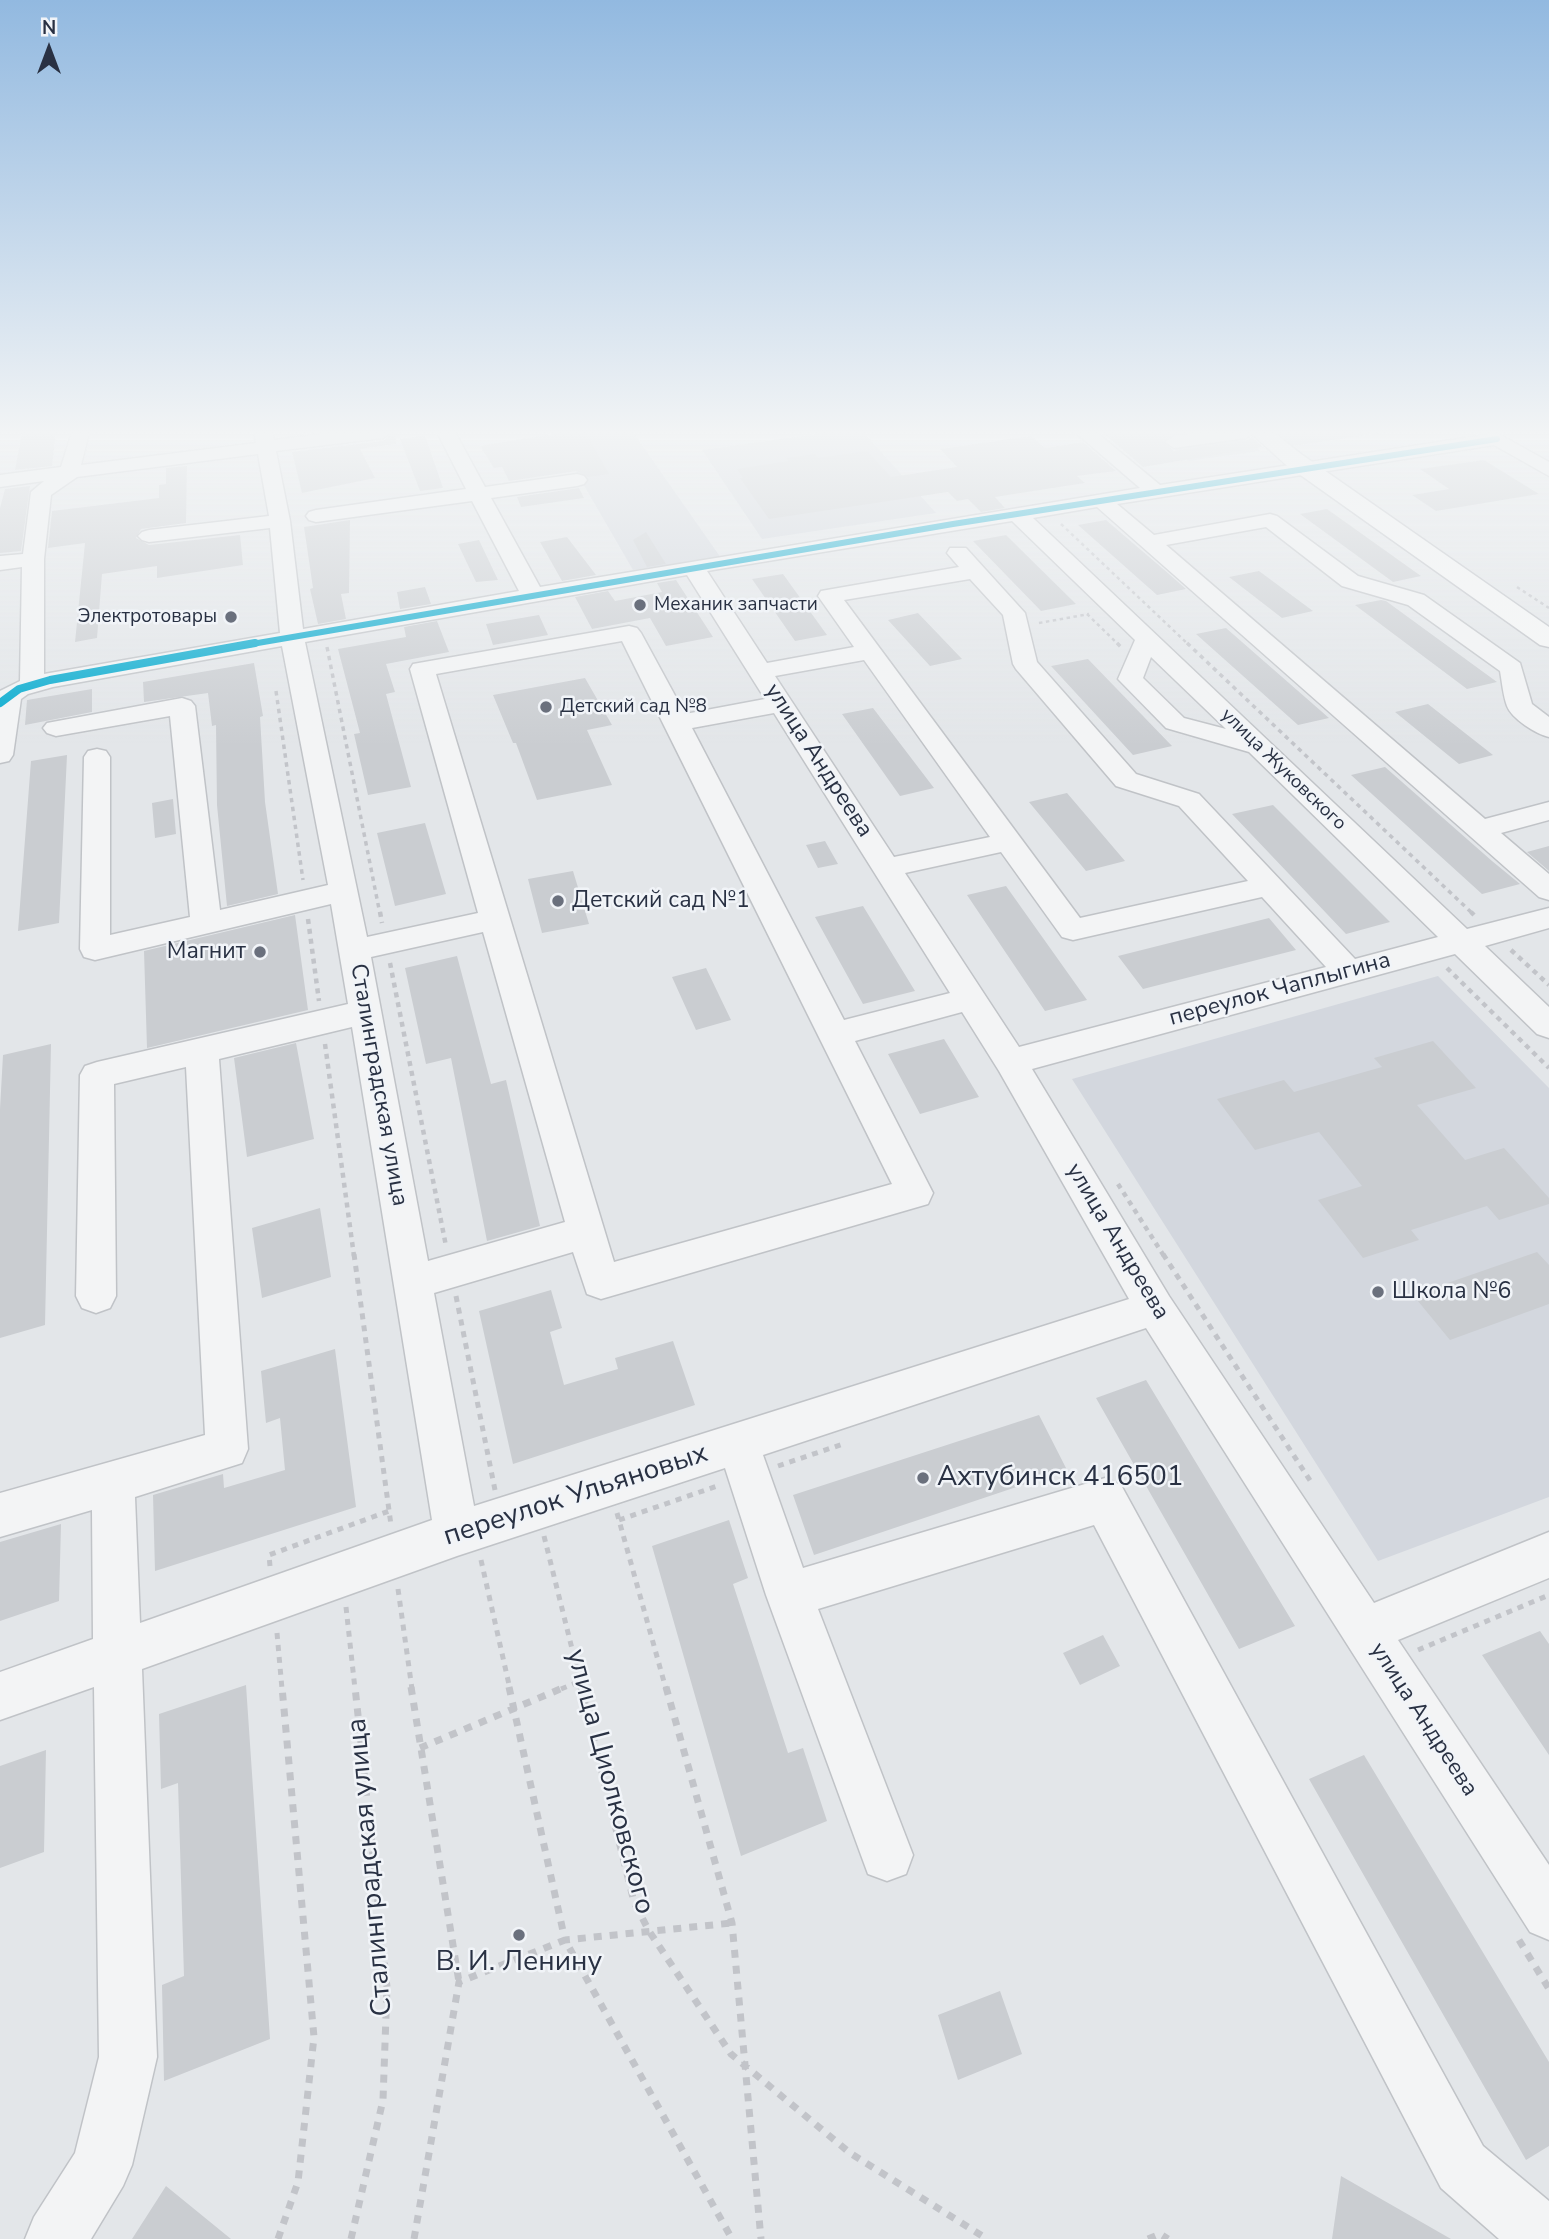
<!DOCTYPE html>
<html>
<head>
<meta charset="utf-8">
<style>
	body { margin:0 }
	#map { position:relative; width:1549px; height:2239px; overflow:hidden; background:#e3e6e9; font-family:"Nunito Sans",sans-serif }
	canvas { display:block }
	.north { position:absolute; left:14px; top:14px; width:70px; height:70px; -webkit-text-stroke:5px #f1f4f8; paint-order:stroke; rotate:0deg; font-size:19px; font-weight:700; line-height:28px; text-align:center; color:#293143 }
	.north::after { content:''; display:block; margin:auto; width:24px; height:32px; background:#293143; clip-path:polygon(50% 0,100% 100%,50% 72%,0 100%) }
</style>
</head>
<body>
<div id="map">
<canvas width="1549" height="2239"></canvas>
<div class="north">N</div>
</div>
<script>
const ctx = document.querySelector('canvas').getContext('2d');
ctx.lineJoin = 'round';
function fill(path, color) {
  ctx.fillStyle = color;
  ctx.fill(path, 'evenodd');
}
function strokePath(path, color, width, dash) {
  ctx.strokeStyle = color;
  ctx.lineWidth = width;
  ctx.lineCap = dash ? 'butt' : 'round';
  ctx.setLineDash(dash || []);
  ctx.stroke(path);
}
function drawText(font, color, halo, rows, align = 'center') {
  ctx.font = font + ' "Nunito Sans",sans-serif';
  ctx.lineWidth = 5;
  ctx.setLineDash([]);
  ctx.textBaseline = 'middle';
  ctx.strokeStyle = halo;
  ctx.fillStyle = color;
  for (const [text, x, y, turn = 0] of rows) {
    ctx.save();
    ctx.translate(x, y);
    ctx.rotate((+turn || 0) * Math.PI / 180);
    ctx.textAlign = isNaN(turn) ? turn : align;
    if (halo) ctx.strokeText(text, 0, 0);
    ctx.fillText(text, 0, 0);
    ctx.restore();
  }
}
const built = new Path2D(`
	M553,432H633L721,558L633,570Z
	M831,432H863L936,513L762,539L702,450Z
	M1154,432H1237L1260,451L1189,461Z
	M1267,432H1387L1286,447Z
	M1438,976L1549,1088V1497L1378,1561L1072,1079Z`);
const building = new Path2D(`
	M22,432H56L52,466L15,470Z
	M395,432L396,444L360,449L375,478L302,493L292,452L383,441Z
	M565,432H585L609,474L588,477L577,471L509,481L502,467L494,468L480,446Z
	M1102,432H1183L1173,434L1163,441L1174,451L1246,441L1252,437L1263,447L1143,467Z
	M425,435L443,488L420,491L400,439Z
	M1031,436L1045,448L1083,442L1116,471L1077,476L1085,483L995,497L1005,508L981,512L968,499L957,501L948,492L769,519L740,478H743L737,469L789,461L786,458L815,454L818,458L867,451L891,477L957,467L940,449Z
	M1484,460L1539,494L1436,511L1412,495L1449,489L1420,469Z
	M187,466L186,523L141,529L136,538L149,545L240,535L243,565L157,578V566L102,574L97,638L75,642L85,543L48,548L52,511L159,498V485L166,484V468Z
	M30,486L21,551L0,553V508L5,489Z
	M579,488L584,498L521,507L517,497Z
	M1327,509L1421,576L1393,582L1300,514Z
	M350,520L349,593L341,594L346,619L318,624L310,589L313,588L304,527Z
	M1106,520L1169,574L1186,589L1157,595L1078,525Z
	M646,532L666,564L647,567L633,540Z
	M1006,535L1076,604L1041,611L973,541Z
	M567,537L596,575L562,581L540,542Z
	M479,540L498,580L476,582L458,544Z
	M1259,571L1313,611L1282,618L1229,577Z
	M783,574L827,635L795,641L752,579Z
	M676,580L713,637L666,646L650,618L592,629L575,597L608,591L615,601L662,592L657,583Z
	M425,587L431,604L400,609L397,592Z
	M1381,600L1386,601L1497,682L1467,689L1355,605Z
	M918,613L962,659L930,666L888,620Z
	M539,615L548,635L493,645L486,624Z
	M437,621L449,652L386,664L395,692L386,694L411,787L368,795L354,734L360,733L338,649L406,637L404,627Z
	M1226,628L1329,718L1298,725L1196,634Z
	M1088,659L1172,746L1133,755L1051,666Z
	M254,663L263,716L260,717L265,802L278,894L227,906L217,805L216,725L212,726L208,693L144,702L143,682Z
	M585,678L612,725L587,730L612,785L537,800L516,743H513L493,695Z
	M92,689V712L25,725L27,700Z
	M1428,704L1493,755L1459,764L1395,712Z
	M873,708L934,788L900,796L842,714Z
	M67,755L59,923L18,931L31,761Z
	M1385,767L1492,861L1520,884L1482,894L1351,775Z
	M1067,793L1125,861L1086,871L1029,802Z
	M173,799L176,834L155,838L152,803Z
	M1273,805L1390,922L1346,934L1232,814Z
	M425,823L446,894L395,906L377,833Z
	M825,841L838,864L818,868L806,845Z
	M1549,846V871L1527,852Z
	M573,871L589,924L542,933L528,879Z
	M1006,886L1087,1000L1045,1011L967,895Z
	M863,906L915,991L863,1004L815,917Z
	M295,915L308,1010L147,1048L144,951Z
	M1269,918L1296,950L1143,989L1118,956Z
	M457,956L491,1084L506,1080L540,1226L487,1241L451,1058L426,1064L405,968Z
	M706,968L731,1020L696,1030L672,977Z
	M944,1039L979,1097L920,1114L888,1054Z
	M1433,1041L1476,1088L1417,1105L1465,1160L1504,1148L1549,1198V1204L1499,1220L1487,1206L1411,1230L1419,1240L1363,1258L1318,1200L1362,1186L1319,1132L1255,1150L1217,1099L1284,1080L1294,1092L1382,1067L1374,1058Z
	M296,1043L314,1139L247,1157L234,1058Z
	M51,1044L45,1325L0,1338V1109L3,1055Z
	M320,1208L331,1277L262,1298L252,1228Z
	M1537,1252L1549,1265V1304L1450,1340L1413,1295Z
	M551,1290L562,1328L550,1332L564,1385L618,1369L615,1358L673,1341L695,1405L513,1464L479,1311Z
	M335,1349L356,1507L155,1571L153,1495L223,1474L224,1488L285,1470L280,1418L266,1423L261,1371Z
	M1146,1380L1295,1626L1239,1649L1096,1398Z
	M1039,1415L1067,1470L814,1555L793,1495Z
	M729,1520L748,1578L733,1584L788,1753L803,1748L827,1821L741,1856L652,1546Z
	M61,1524L59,1601L0,1621V1542Z
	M1540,1631L1549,1644V1755L1482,1655Z
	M1103,1635L1120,1666L1080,1685L1063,1653Z
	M246,1685L270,2039L164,2081L162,1985L184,1976L178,1783L161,1789L159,1714Z
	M46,1750L44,1852L0,1868V1766Z
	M1364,1755L1549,2062V2146L1526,2160L1309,1779Z
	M1000,1991L1022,2054L958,2080L938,2015Z
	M1341,2176L1451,2239H1332Z
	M166,2186L231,2239H132Z`);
const pathFar4 = new Path2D(`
	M1061,524L1189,645
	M1517,587L1549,608
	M1087,614L1119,645
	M1039,623L1089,614`);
const pathFar3 = new Path2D(`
	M1117,643L1122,648
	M1187,643L1473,914
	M327,647L380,914
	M276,691L303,880`);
const pathFar2 = new Path2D(`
	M380,912L382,923
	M1471,912L1474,915
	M308,919L319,1001
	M1511,950L1549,985
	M390,963L446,1246
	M1447,968L1549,1068
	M325,1044L354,1256
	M1118,1184L1164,1256`);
const pathFar1 = new Path2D(`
	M354,1254L391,1525
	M1163,1254L1311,1482
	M456,1296L495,1490
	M778,1466L843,1444
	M617,1513L666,1689
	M619,1520L720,1485
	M544,1536L582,1689
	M481,1560L510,1689
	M270,1566L269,1555L389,1511
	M398,1589L412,1689
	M346,1607L355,1689
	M277,1633L282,1689
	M1418,1650L1549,1595
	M561,1689L581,1681`);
const path = new Path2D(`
	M411,1687L459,1982
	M509,1687L565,1940L732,1923
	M581,1687L634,1902L649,1931L731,2054L850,2153L987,2239
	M666,1687L732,1923L761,2239
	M420,1748L565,1687
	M1519,1940L1549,1989
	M278,2239L298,2182L314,2037L282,1687
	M351,2239L383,2100L387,1987L355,1687
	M414,2239L459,1982L565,1940L732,2239
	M1148,2239L1160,2234L1168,2239`);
const minor = new Path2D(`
	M72,432H92L88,437L81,465L256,443L254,432H272L274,440L338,432H392L383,438L276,451L290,521L303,629L519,591L472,501L316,522L309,520L306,516L309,512L316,510L466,489L437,432H455L485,487L577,474L584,476L587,480L584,484L577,486L491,498L540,587L1140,488L1075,432H1096L1160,485L1497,433L1549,462V476L1494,445L1117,504L1154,535L1270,514L1277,516L1358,576L1424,595L1520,663L1532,704L1549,717V737C1536,734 1512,719 1507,706C1503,695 1502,682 1500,671L1408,605L1342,586L1266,527L1166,545L1485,819L1549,802V820L1501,833L1549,874V900L1539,897L1097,507L1033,518L1467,929L1549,908V928L1485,946L1549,1007V1038L1537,1034L1455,954L1032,1069L1169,1296L1374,1603L1549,1532V1578L1398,1640L1549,1865V1940L1530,1932L1146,1328L763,1455L803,1568L1105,1478L1121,1485L1483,2146L1549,2201V2239H1499L1441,2188L1094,1525L818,1609L913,1855L906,1874L887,1881L868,1874L861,1855L766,1595L725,1468L457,1556L142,1669L157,2057L132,2165L123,2186L91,2239H25L34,2217L75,2153L99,2057L94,1687L0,1720V1672L93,1639L92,1510L0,1537V1493L205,1435L186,1067L114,1084L116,1296L110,1308L96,1313L82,1308L76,1296L80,1075L85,1066L97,1062L348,1004L331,904L95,960L84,957L80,949L84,757L88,751L97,749L106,751L110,757V935L190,917L170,716L56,736L47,733L43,728L47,723L182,698L191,701L195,706L220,910L328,885L282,646L53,687L28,694L21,699L13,755L9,761L0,763V691L20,681L22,567L0,570V556L23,554L31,492L44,481L0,487V475L61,467ZM258,454L269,516L149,530L142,532L138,536L142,540L149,542L270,528L280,633L44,674V559L51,495L77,477ZM1012,521L1135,640L1118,679L1166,728L1249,752L1438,937L1355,959L1199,794L1136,774L1037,662L1025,613L966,548H950L947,553L959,567L821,591L818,596L854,647L767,663L707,571ZM687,575L765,699L685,714L641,633L637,628L629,626L413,664L410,669L478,913L367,937L305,642ZM970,579L1003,615L1013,664L1016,669L1116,786L1179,806L1248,881L1080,918L844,600ZM622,641L892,1184L614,1262L436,674ZM1151,657L1226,729L1184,718L1143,678ZM864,660L990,837L894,857L775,676ZM774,713L950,993L844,1020L692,728ZM1001,852L1062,937L1073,940L1262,897L1326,967L1019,1047L905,873ZM483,932L565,1222L428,1261L371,957ZM962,1012L999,1071L1129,1299L474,1506L434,1293L573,1252L587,1294L601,1299L928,1204L933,1193L855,1041ZM352,1027L432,1520L140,1623L135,1497L242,1463L248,1449L219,1059Z
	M1204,432H1255L1246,438L1174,448L1165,442L1174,436Z`);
const major = new Path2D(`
	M1250,432H1273L1301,454L1549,627V647L1540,645L1285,464Z`);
const bus1Far1 = new Path2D(`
	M246,645L953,524L1497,439`);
const bus1 = new Path2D(`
	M0,703L19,689L50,680L255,643`);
const markers = [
	[640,605,7,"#6a707d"],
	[231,617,7,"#6a707d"],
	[546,707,7,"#6a707d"],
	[558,901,7,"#6a707d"],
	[260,952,7,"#6a707d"],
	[1378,1292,7,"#6a707d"],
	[923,1478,7,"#6a707d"],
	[519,1935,7,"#6a707d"]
];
const farPoinames = [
	["Механик запчасти",654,605],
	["Электротовары",217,617,"right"],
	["Детский сад №8",560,707]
];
const farStreetnames = [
	["улица Жуковского",1283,770,44]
];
const streetNames = [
	["улица Андреева",818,761,57],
	["переулок Чаплыгина",1280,990,-15],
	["Сталинградская улица",378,1085,80],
	["улица Андреева",1117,1242,59],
	["улица Андреева",1423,1720,57]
];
const poiNames = [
	["Детский сад №1",572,901],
	["Магнит",246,952,"right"],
	["Школа №6",1392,1292]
];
const nearPoinames = [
	["Ахтубинск 416501",937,1478],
	["В. И. Ленину",519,1963,"center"]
];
const nearStreetnames = [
	["переулок Ульяновых",576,1496,-18],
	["улица Циолковского",609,1782,75],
	["Сталинградская улица",371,1867,-95]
];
fill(built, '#d3d7de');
fill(building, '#cacdd1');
strokePath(minor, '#c0c3c7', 3);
strokePath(major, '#bfc2c7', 3);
strokePath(pathFar4, '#c2c4c9', 2.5, [3.5, 3.5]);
strokePath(pathFar3, '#c2c4c9', 3.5, [4.5, 4.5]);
strokePath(pathFar2, '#c2c4c9', 4.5, [5, 5]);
strokePath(pathFar1, '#c2c4c9', 5, [6, 6]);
strokePath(path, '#c2c4c9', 7, [8, 8]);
fill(minor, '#f3f4f5');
fill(major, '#f6f7f7');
strokePath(bus1Far1, '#00a9ce', 6);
strokePath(bus1, '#00a9ce', 8);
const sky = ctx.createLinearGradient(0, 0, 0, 746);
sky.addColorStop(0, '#92b9e0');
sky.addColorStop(0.58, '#f2f4f5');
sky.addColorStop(1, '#f2f4f500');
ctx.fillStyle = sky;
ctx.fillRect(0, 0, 1549, 746);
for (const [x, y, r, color] of markers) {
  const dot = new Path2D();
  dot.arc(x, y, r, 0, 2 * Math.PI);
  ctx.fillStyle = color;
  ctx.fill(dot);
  strokePath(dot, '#f1f4f8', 2.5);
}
drawText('19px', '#293143', '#f1f4f8', farPoinames, 'left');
drawText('19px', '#293143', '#f1f4f8', farStreetnames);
drawText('23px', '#293143', '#f1f4f8', streetNames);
drawText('23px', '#293143', '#f1f4f8', poiNames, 'left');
drawText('28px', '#293143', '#f1f4f8', nearPoinames, 'left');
drawText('28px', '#293143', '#f1f4f8', nearStreetnames);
</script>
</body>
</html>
